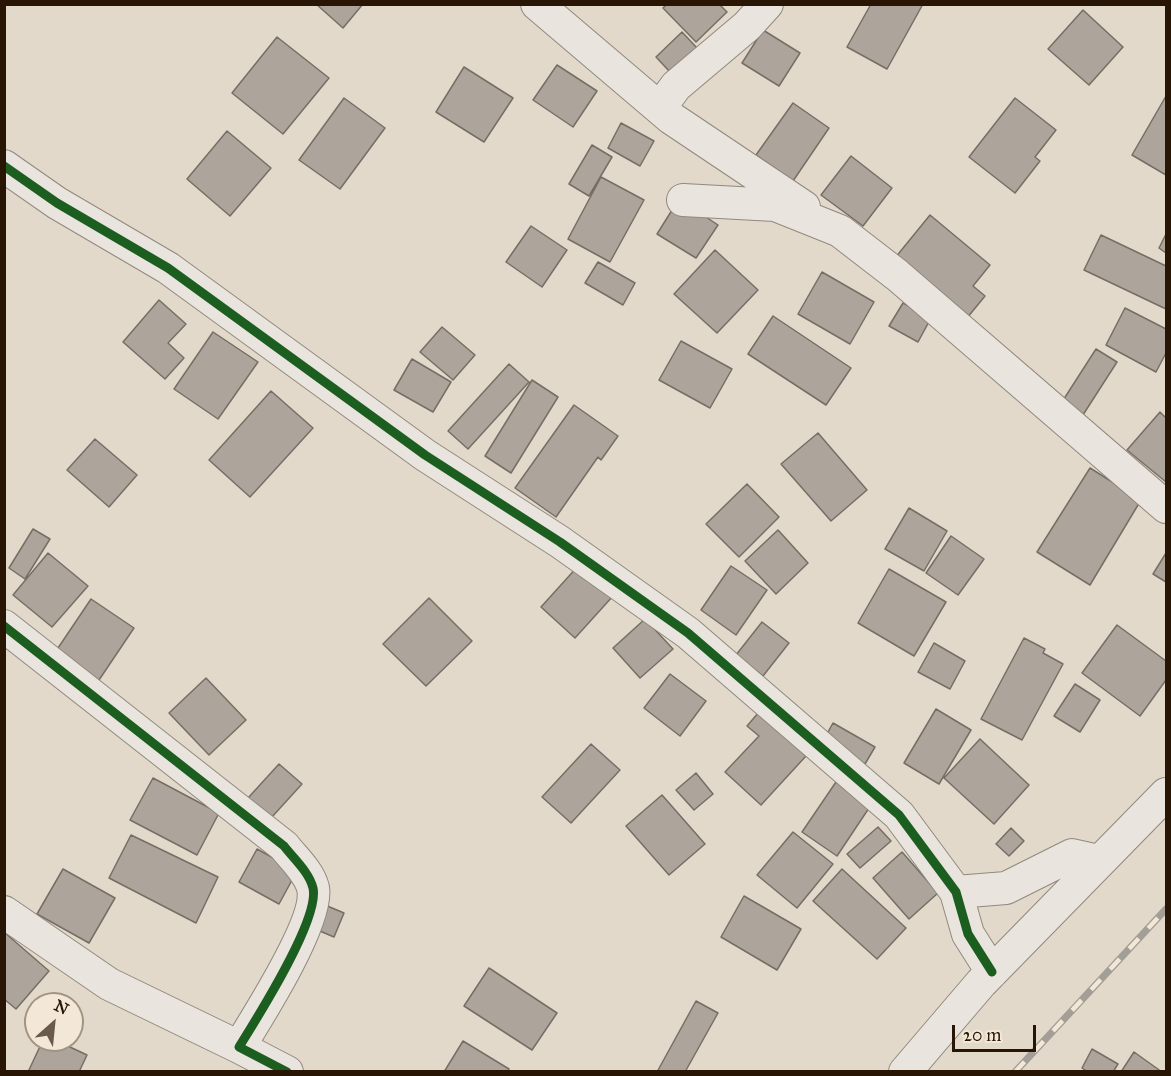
<!DOCTYPE html>
<html>
<head>
<meta charset="utf-8">
<style>
	body { margin:0 }
	#map { position:relative; width:1171px; height:1076px; overflow:hidden; background:#e2d9cb; font-family:"IM FELL Great Primer",serif }
	canvas { display:block }
	.frame { position:absolute; inset:0; border:6px solid #291504; pointer-events:none }
	.north { position:absolute; left:24px; top:992px; width:60px; height:60px; box-sizing:border-box; background:#f3e8d7; border:2px solid #a29483; border-radius:50%; rotate:27deg; font-size:16px; font-weight:700; line-height:24px; text-align:center; color:#291504 }
	.north::after { content:''; display:block; margin:auto; width:21px; height:27px; background:#6a5a4a; clip-path:polygon(50% 0,100% 100%,50% 72%,0 100%) }
	.scale { position:absolute; left:952px; top:1025px; width:84px; height:27px; box-sizing:border-box; border:3px solid #291504; border-top:0; padding-left:8px; font-size:18px; line-height:21px; white-space:nowrap; color:#291504; -webkit-text-stroke:4px #f3e8d7; paint-order:stroke }
</style>
</head>
<body>
<div id="map">
<canvas width="1171" height="1076"></canvas>
<div class="frame"></div>
<div class="north">N</div>
<div class="scale">20 m</div>
</div>
<script>
const ctx = document.querySelector('canvas').getContext('2d');
ctx.lineJoin = 'round';
function fill(path, color) {
  ctx.fillStyle = color;
  ctx.fill(path, 'evenodd');
}
function strokePath(path, color, width, dash) {
  ctx.strokeStyle = color;
  ctx.lineWidth = width;
  ctx.lineCap = dash ? 'butt' : 'round';
  ctx.setLineDash(dash || []);
  ctx.stroke(path);
}
const building = new Path2D(`
	M316,4H363L343,28Z
	M667,4H719L727,12L696,42L663,8Z
	M871,4H923L887,69L847,47Z
	M1083,10L1123,47L1089,85L1048,49Z
	M763,30L800,53L779,86L742,63Z
	M682,32L697,48L670,72L656,57Z
	M277,37L329,78L283,134L232,93Z
	M557,65L597,91L573,127L533,100Z
	M464,67L513,98L484,142L436,112Z
	M1166,96V175L1132,155Z
	M344,98L385,128L340,189L299,160Z
	M1015,98L1056,130L1035,157L1040,161L1015,193L969,157Z
	M793,103L829,128L793,181L756,155Z
	M621,123L654,141L640,166L608,148Z
	M227,131L271,168L230,216L187,179Z
	M592,145L612,157L589,196L569,184Z
	M851,156L892,188L863,226L821,195Z
	M601,177L644,200L610,262L568,239Z
	M679,199L718,225L696,258L657,234Z
	M930,215L990,265L973,286L985,296L967,318L895,258Z
	M531,226L567,250L542,287L506,262Z
	M1166,234V253L1159,248Z
	M1101,235L1166,266V309L1084,270Z
	M715,250L758,290L717,333L674,294Z
	M598,262L635,283L623,305L585,283Z
	M822,272L874,302L850,344L798,314Z
	M159,300L186,324L168,343L184,358L165,379L123,342Z
	M903,303L931,318L918,342L889,326Z
	M1125,308L1166,329V353L1156,372L1106,345Z
	M773,316L851,368L826,405L748,354Z
	M442,327L475,355L453,380L420,352Z
	M213,332L258,362L218,419L174,389Z
	M681,341L732,369L710,408L659,380Z
	M1096,349L1117,362L1081,418L1060,405Z
	M412,359L451,382L433,412L394,390Z
	M509,364L529,382L468,449L448,431Z
	M532,380L558,397L511,473L485,456Z
	M271,391L313,428L250,497L209,460Z
	M574,405L618,436L601,460L598,457L556,517L515,488Z
	M1160,412L1166,418V482L1127,450Z
	M818,433L867,490L831,521L781,464Z
	M95,439L137,475L109,507L67,470Z
	M1090,468L1141,500L1090,585L1037,552Z
	M747,484L779,517L739,557L706,524Z
	M909,508L947,531L924,571L885,549Z
	M33,529L50,539L25,579L9,568Z
	M778,530L808,563L776,594L745,561Z
	M951,536L984,559L958,595L926,573Z
	M48,553L88,586L52,627L13,595Z
	M1166,553V582L1153,574Z
	M579,565L613,596L575,638L541,607Z
	M731,566L767,590L736,635L701,610Z
	M889,569L946,602L914,656L858,623Z
	M429,598L472,641L426,686L383,644Z
	M91,599L134,628L99,680L56,651Z
	M645,619L673,649L640,678L613,648Z
	M762,622L789,643L763,676L736,655Z
	M1117,625L1166,661V680L1140,716L1082,673Z
	M1024,638L1045,649L1043,653L1063,664L1022,740L981,719Z
	M934,643L965,661L950,689L918,672Z
	M670,674L706,701L680,736L644,708Z
	M206,678L246,720L209,755L169,713Z
	M1075,684L1100,700L1080,732L1054,716Z
	M936,709L971,730L939,784L904,763Z
	M759,712L806,756L761,805L725,772L759,736L747,726Z
	M833,723L875,747L865,764L823,741Z
	M980,739L1029,785L994,824L944,778Z
	M591,744L620,770L571,823L542,797Z
	M279,764L302,784L271,818L248,798Z
	M696,773L713,794L694,810L676,790Z
	M153,778L219,813L197,855L130,820Z
	M836,782L871,805L837,856L802,832Z
	M662,795L705,844L669,875L626,826Z
	M878,827L891,841L860,868L847,854Z
	M1011,828L1024,841L1009,856L996,844Z
	M793,832L833,864L797,908L757,875Z
	M131,835L218,877L196,923L109,878Z
	M257,849L297,871L279,904L239,882Z
	M902,852L938,893L909,919L873,878Z
	M63,869L115,898L89,943L37,914Z
	M842,869L906,928L877,959L813,901Z
	M744,896L801,929L777,970L721,937Z
	M325,905L344,913L334,937L315,929Z
	M4,932L49,971L16,1009L4,999Z
	M489,968L557,1013L532,1050L464,1006Z
	M696,1001L718,1013L685,1072H657Z
	M43,1040H55L87,1055L79,1072H28Z
	M463,1041L509,1069L507,1072H444Z
	M1092,1049L1118,1064L1113,1072H1088L1082,1068Z
	M1134,1052L1162,1072H1121Z`);
const street = new Path2D(`
	M537,4L671,118L804,207
	M666,111L665,101L676,86L747,26L767,4
	M4,166L57,203L168,268L425,455L560,542L688,633L899,815L956,892L968,934L992,972
	M683,200L775,205L840,231L897,275L1166,507
	M4,626L284,846C294,859 309,872 313,888C320,919 257,1018 239,1047L287,1072
	M956,892L1006,888L1072,855L1099,861
	M4,912L109,984L239,1047
	M905,1072L981,983L1166,794`);
const rail = new Path2D(`
	M1015,1072L1166,909`);
const cycleway = new Path2D(`
	M4,166L57,203L168,268L425,455L560,542L688,633L899,815L956,892L968,934L992,972
	M4,626L284,846C294,859 309,872 313,888C320,919 257,1018 239,1047L287,1072`);
fill(building, '#ada59b');
strokePath(building, '#766e64', 1.5);
strokePath(street, '#90897f', 34);
strokePath(street, '#e9e4dd', 32);
strokePath(rail, '#a39e96', 7);
strokePath(rail, '#f3e8d7', 4.5, [14]);
strokePath(cycleway, '#1b5e20', 9);
</script>
</body>
</html>
